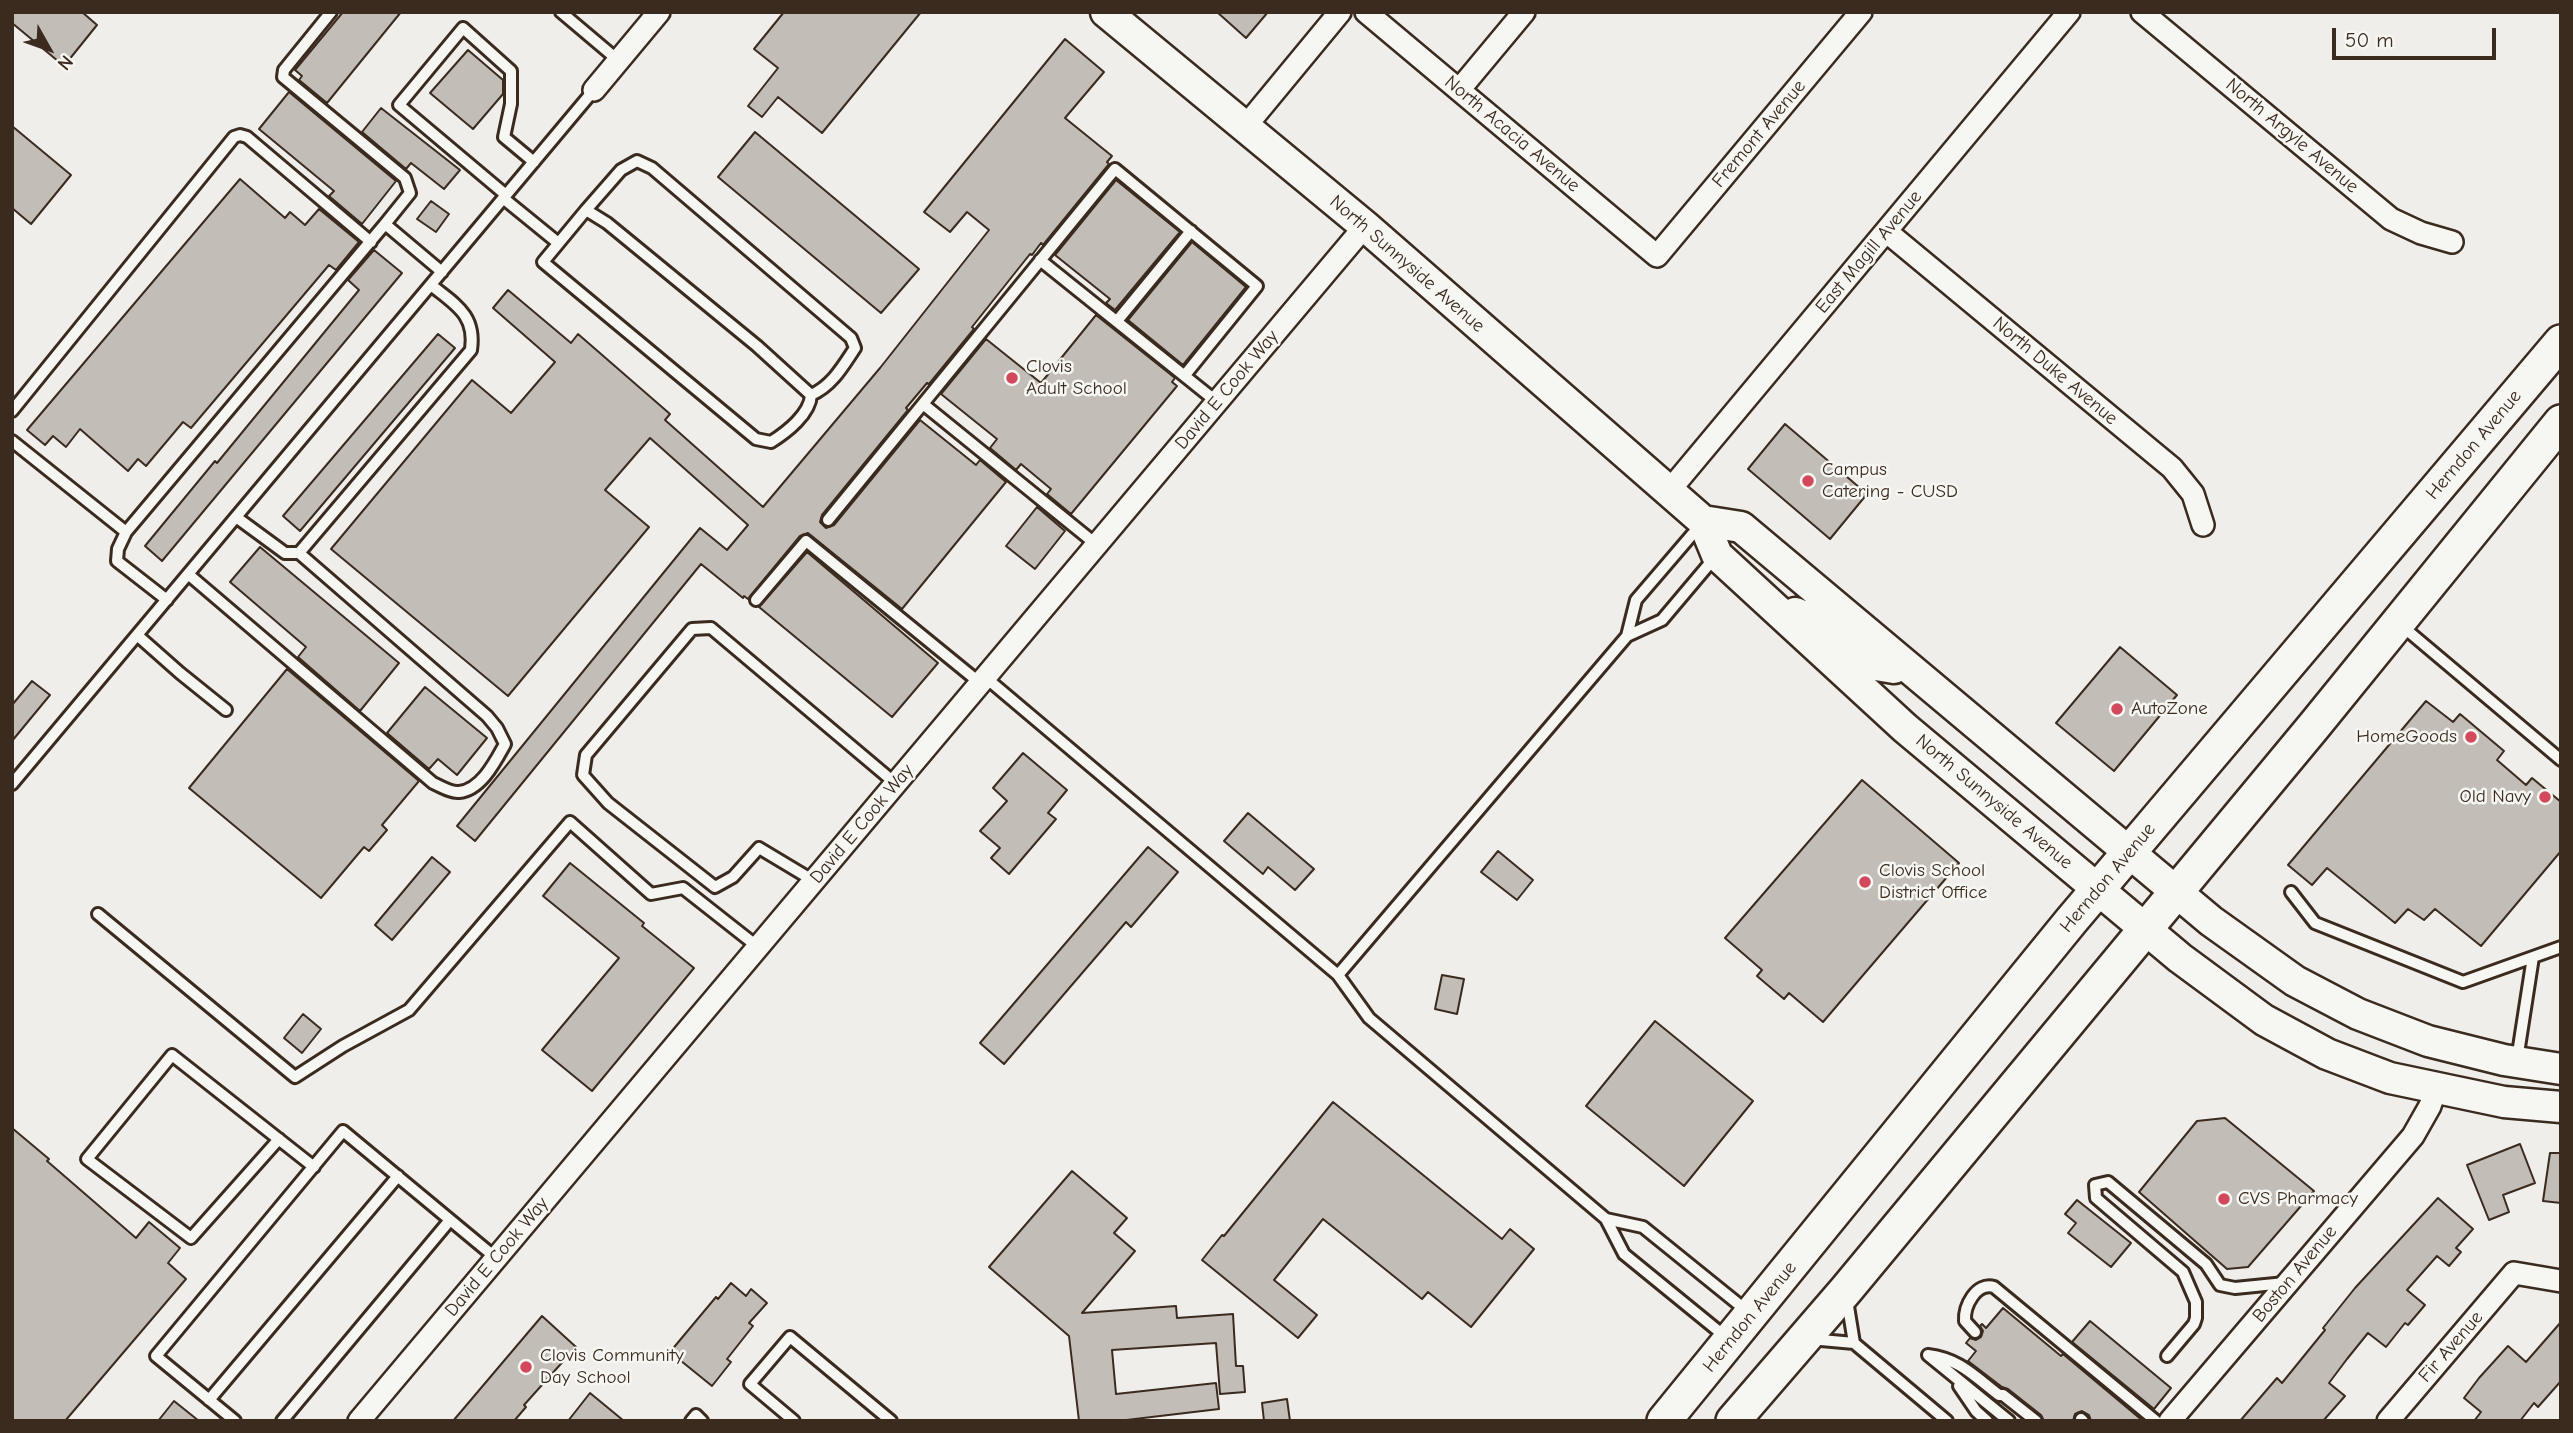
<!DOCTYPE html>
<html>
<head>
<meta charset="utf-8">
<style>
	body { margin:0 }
	#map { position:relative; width:2573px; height:1433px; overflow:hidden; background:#efeeea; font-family:"Comic Neue",sans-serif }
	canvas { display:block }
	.frame { position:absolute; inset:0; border:14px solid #3b2a1e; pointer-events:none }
	.north { position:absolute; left:14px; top:14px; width:70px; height:70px; -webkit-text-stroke:5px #f6f6f2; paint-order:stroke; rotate:130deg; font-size:19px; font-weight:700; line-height:28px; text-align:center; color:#3b2a1e }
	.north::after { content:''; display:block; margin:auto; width:24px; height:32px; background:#3b2a1e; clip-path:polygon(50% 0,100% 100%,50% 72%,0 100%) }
	.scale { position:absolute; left:2332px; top:28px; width:164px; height:32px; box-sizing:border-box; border:4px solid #3b2a1e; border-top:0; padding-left:9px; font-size:21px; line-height:24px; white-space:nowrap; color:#3b2a1e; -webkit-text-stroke:5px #f6f6f2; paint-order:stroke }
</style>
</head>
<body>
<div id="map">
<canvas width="2573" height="1433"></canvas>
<div class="frame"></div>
<div class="north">N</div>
<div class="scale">50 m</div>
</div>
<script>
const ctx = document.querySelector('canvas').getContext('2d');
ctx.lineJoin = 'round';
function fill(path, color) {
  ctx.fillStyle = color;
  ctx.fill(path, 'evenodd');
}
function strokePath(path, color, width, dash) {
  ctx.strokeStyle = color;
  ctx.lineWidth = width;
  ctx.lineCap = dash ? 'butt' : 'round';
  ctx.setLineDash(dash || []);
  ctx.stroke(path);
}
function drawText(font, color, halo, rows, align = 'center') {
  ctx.font = font + ' "Comic Neue",sans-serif';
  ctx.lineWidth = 5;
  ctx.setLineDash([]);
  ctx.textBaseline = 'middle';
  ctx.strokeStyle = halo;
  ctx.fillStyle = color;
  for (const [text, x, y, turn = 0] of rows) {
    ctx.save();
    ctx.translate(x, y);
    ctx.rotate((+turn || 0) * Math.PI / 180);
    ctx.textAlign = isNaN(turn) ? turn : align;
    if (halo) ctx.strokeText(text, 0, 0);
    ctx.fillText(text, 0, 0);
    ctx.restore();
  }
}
const building = new Path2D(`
	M12,12H82L97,25L64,66L12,23Z
	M343,12H401L327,103L299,80L302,76L295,70Z
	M784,12H921L822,133L778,97L762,117L748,106L778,68L754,49Z
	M1217,12H1268L1246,38Z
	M1065,39L1104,72L1065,118L1112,156L1107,162L1109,164L1043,245L1041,243L1032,255L1030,254L972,327L974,329L929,384L927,383L906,408L908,410L822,515L820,522L826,528L834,525L920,420L976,465L980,460L1006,482L902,609L808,533L800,536L748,599L744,596L743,598L701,564L475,841L457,826L700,528L727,550L748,525L650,438L605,490L649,527L508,696L331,549L472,380L511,413L555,362L493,308L508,290L571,343L578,334L670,414L665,420L763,507L880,368L989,230L967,212L950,232L924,212Z
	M468,50L503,80V94L473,129L430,93Z
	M289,92L396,181L362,224L329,196L334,191L259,129Z
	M381,108L460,170L444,189L411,163L406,169L362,132Z
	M12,126L71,175L31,224L12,208Z
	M755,132L919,269L881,313L718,177Z
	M240,179L285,218L290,212L305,225L319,209L359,242L336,270L329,265L191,428L183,422L146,466L138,459L128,471L80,429L66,447L53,436L45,445L27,430Z
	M1116,180L1180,232L1115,310L1106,303L1110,299L1055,255Z
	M431,201L449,214L436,232L417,219Z
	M1192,242L1246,287L1183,365L1128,320Z
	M374,250L402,273L162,561L145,546L215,461L217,463L359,290L348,280Z
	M1096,315L1175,378L1172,382L1177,386L1071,514L1047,494L1051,489L1021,464L1016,470L990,448L997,439L941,394L986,339L1041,383Z
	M438,334L455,348L300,531L283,516Z
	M1785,424L1867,494L1830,539L1748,469Z
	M1037,507L1065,531L1035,569L1006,546Z
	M260,547L399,663L360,711L298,657L306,647L230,582Z
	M807,552L938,663L892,717L759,607Z
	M2120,647L2177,695L2114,771L2056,723Z
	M287,669L419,781L382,825L387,830L369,851L364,847L321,898L189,788Z
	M32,681L50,695L12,741V705Z
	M425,687L487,738L457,775L438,759L429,769L387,733Z
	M2426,701L2453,722L2460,714L2504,751L2497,760L2526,785L2532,778L2561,802V851L2481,946L2435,909L2424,920L2408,909L2395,923L2327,868L2312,885L2288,865Z
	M1023,753L1067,790L1048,813L1056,819L1009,874L991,858L1000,848L980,831L1007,801L993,788Z
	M1862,780L1959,863L1823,1022L1789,993L1784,999L1757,976L1762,970L1725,938Z
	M1248,813L1314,869L1295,890L1268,867L1263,874L1224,841Z
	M1148,847L1178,872L1131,927L1126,922L1004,1064L980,1043Z
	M1498,851L1533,880L1517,900L1481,872Z
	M432,857L450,872L392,940L375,925Z
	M570,863L644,923L642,926L694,968L592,1091L542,1050L619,958L543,896Z
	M1442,975L1464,979L1457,1014L1435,1009Z
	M303,1014L321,1029L302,1053L284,1038Z
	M1655,1021L1753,1101L1684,1186L1586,1106Z
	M1333,1102L1502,1239L1510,1229L1534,1249L1471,1327L1428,1292L1422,1299L1323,1219L1274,1280L1317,1315L1298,1338L1202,1260L1222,1235L1224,1236Z
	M2225,1118L2314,1191L2248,1267L2227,1269L2139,1192L2197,1121Z
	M12,1128L49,1159L47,1161L136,1238L149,1222L180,1248L168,1263L186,1279L65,1421H12Z
	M2520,1144L2535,1183L2503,1195L2509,1212L2489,1220L2467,1165Z
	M2550,1153H2561V1203L2543,1201Z
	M1072,1171L1127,1218L1114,1233L1135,1251L1082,1313L1176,1306L1177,1318L1233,1314L1236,1366H1243L1245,1392L1220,1394L1216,1343L1112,1350L1116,1394L1216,1383L1219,1409L1118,1421H1079L1069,1336L989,1267Z
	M2438,1198L2473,1229L2456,1248L2461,1252L2449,1266L2437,1256L2407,1290L2425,1305L2408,1325L2405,1323L2386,1347L2368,1333L2347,1359L2329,1383L2345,1396L2330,1413L2323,1421H2240L2277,1378L2282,1383L2325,1330L2323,1328L2355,1288Z
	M2077,1200L2131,1243L2111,1267L2068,1233L2076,1223L2065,1214Z
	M731,1283L746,1296L751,1289L767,1303L749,1323L753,1326L727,1359L731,1362L712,1386L670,1352L716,1297L718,1299Z
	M2003,1308L2061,1356L2063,1354L2143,1421H2091L2089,1415L2082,1411L2075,1414L2073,1421H2044L2041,1415L2008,1389L2002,1387L1968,1361L1976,1351L1966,1343L1970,1338L1976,1340L1981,1337L1983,1331L1980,1326L1982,1324L1986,1328Z
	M542,1316L576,1347L524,1405L526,1407L514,1421H453Z
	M2090,1321L2171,1388L2154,1409L2072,1342Z
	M2561,1322V1381L2538,1407L2534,1403L2520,1421H2474L2481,1412L2464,1398L2479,1378L2508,1346L2526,1362Z
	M590,1393L624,1421H568Z
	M1287,1399L1290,1421H1264L1262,1403Z
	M174,1401L199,1421H158Z`);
const lane = new Path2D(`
	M331,12L284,70L283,77L405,178L410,193L385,224
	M561,12L619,61
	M506,195L399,105L463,28L511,71V104L504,137L534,162
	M503,198L557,242
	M586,210L607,223L757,346L811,395C810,414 787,432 771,442L756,439L543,262Z
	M586,210L621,170L637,161L652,168L851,338L855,348C843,366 832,386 811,395
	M1040,260L1217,402
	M1117,321L1191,231
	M923,404L1097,545
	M12,411L234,137L240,135L247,137L371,242
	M12,441L126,532
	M236,517L285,553H299L471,350C476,315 456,305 431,285
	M828,520L1115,169L1257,286L1185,375
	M188,574L433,783C440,786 451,793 459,792C481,790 495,762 505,744L497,728L487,716L299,553
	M167,600L117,561L118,549L126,532L385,224L442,272
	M756,600L806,541L980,683
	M2402,626L2561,760
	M137,635L180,673L226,710
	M1627,636L1636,600L1702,523
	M985,677L1338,975L1369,1018L1606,1219L1624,1254L1727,1338
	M12,784L594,90
	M814,881L759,848L733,877L715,887L608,803L583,775L586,755L692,629L711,628L895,783
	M2291,892L2315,923L2463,982L2561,947
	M98,914L295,1077L343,1046L409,1010L570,822L651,894L683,888L758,947
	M1338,975L1627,636L1662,620L1716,556
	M2517,1060L2533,957
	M279,1139L191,1238L87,1159L172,1055L314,1167
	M1606,1219L1643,1227L1747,1311
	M1847,1300L1854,1343
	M1975,1332L1965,1321C1964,1306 1976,1282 1994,1287L2156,1421
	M1810,1339L1854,1343L1947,1421
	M1928,1355C1960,1359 1974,1376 1999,1395H2003L2036,1421
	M1928,1355L2009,1421
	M2167,1356L2194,1324L2196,1318V1302L2183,1272L2096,1198L2095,1185L2108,1182L2206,1264L2220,1285L2235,1288L2285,1283
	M1959,1386L1976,1411L1987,1421
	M209,1400L398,1176
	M2081,1419L2083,1421
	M235,1421L156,1356L343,1131L496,1258
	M282,1421L450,1220
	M691,1421L696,1415L702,1421
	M794,1421L750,1384L790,1337L891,1421`);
const street = new Path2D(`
	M1366,12L1657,256L1861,12
	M2142,12L2391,219L2421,233L2452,242
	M594,90L659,12
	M1459,90L1524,12
	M1245,127L1340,12
	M1887,232L2172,468L2193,494L2203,525
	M1669,491L2069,12
	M359,1421L1365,226
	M2170,1421L2413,1136L2430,1106L2436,1088
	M2388,1421L2514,1273L2561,1281`);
const secondary = new Path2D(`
	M1106,12L1365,226L1703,521L1717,555L1905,728L2180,958L2264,1020L2327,1054L2390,1078L2504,1102L2561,1107
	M1703,521L1741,527L2211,921L2295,981L2358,1014L2428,1041L2504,1060L2561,1069
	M1795,613L1825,625L1870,664L1894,668L1902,662`);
const primary = new Path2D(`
	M1664,1421L2071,921L2561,342
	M1733,1421L1846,1290L2314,726L2561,422`);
const markers = [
	[1012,378,7,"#d1495b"],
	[1808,481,7,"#d1495b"],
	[2117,709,7,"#d1495b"],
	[2471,737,7,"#d1495b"],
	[2545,797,7,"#d1495b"],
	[1865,882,7,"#d1495b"],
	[2224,1199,7,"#d1495b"],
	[526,1367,7,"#d1495b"]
];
const streetNames = [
	["North Acacia Avenue",1512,134,40],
	["Fremont Avenue",1759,134,-50],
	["North Argyle Avenue",2292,136,40],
	["East Magill Avenue",1869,252,-50],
	["North Sunnyside Avenue",1407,264,41],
	["North Duke Avenue",2055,371,40],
	["David E Cook Way",1227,390,-50],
	["Herndon Avenue",2474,445,-50],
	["North Sunnyside Avenue",1994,802,40],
	["David E Cook Way",862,824,-50],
	["Herndon Avenue",2108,878,-50],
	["David E Cook Way",497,1257,-50],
	["Boston Avenue",2295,1274,-50],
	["Herndon Avenue",1750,1317,-51],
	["Fir Avenue",2451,1347,-49]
];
const poiNames = [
	["Clovis",1026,367],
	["Adult School",1026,389],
	["Campus",1822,470],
	["Catering - CUSD",1822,492],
	["AutoZone",2131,709],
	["HomeGoods",2457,737,"right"],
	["Old Navy",2531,797,"right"],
	["Clovis School",1879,871],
	["District Office",1879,893],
	["CVS Pharmacy",2238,1199],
	["Clovis Community",540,1356],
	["Day School",540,1378]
];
fill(building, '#c2bdb7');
strokePath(building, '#3b2a1e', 2);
strokePath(lane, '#3b2a1e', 16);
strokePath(street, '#3b2a1e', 26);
strokePath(secondary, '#3b2a1e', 35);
strokePath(primary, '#3b2a1e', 38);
strokePath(lane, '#f6f6f2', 10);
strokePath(street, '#f6f6f2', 21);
strokePath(secondary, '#f6f6f2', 30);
strokePath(primary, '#f6f6f2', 33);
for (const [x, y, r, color] of markers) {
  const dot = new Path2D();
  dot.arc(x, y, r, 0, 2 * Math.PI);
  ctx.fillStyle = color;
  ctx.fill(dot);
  strokePath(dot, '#f6f6f2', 2.5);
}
drawText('19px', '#3b2a1e', '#f6f6f2', streetNames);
drawText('19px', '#3b2a1e', '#f6f6f2', poiNames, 'left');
</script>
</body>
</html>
